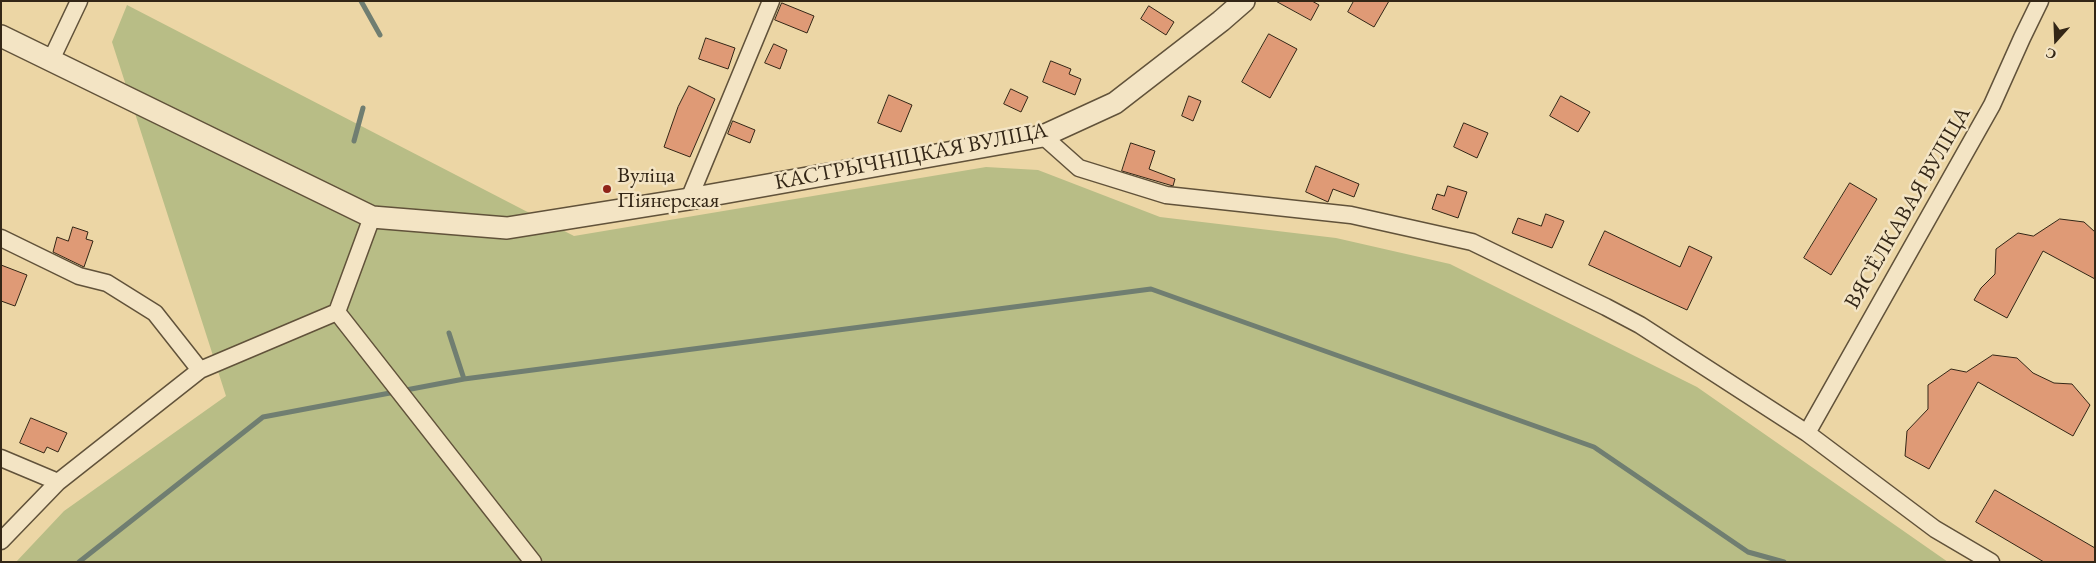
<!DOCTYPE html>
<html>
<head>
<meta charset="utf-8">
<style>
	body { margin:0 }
	#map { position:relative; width:2096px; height:563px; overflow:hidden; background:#ecd6a5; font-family:"EB Garamond",serif }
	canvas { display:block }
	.frame { position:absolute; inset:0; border:2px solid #332616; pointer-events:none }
	.north { position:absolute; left:2031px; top:15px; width:50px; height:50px; -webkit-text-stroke:4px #f3e4c4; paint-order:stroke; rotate:200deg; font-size:14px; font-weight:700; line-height:20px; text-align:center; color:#332616 }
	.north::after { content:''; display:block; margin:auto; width:18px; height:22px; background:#332616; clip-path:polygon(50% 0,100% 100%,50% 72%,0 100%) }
</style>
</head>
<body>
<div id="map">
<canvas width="2096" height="563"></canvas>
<div class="frame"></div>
<div class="north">С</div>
</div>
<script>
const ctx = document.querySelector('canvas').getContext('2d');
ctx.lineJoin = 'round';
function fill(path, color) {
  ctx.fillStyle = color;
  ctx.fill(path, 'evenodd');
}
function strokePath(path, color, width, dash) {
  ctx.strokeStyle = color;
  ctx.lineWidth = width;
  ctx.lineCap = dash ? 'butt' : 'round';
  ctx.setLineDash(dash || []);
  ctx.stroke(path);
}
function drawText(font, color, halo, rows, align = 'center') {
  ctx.font = font + ' "EB Garamond",serif';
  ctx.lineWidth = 5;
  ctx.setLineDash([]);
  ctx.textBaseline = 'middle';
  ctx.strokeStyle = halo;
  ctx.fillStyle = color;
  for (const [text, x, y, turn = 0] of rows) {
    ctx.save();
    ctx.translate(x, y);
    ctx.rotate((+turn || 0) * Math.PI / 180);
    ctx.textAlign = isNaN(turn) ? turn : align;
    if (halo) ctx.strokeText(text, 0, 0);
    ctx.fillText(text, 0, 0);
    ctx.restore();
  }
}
const green = new Path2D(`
	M127,5L574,236L986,167L1038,170L1160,217L1336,238L1450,264L1697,387L1948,562H16L64,511L226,396L112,42Z`);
const stream = new Path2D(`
	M361,1L380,35
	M354,141L363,108
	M449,333L464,379
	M79,562L263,417L464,379L1151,289L1594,447L1748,552L1784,562`);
const building = new Path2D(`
	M1276,1H1312L1319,5L1311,20Z
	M1354,1H1389L1374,27L1348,12Z
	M782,3L814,16L807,33L775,20Z
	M1149,6L1174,22L1166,35L1141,19Z
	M1269,34L1297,49L1270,98L1242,82Z
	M706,38L735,48L728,69L699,59Z
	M774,44L787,50L780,69L765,63Z
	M1051,61L1071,69L1069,74L1081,79L1075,95L1043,82Z
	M689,86L715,99L690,157L664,147L678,107Z
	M1011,89L1028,97L1021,112L1004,104Z
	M889,95L912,105L901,132L878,123Z
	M1189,96L1201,101L1193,121L1182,116Z
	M1561,96L1590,112L1578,132L1550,116Z
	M733,121L755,130L750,143L728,134Z
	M1464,123L1488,133L1477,158L1454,147Z
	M1131,143L1155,151L1149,169L1175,179L1173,186L1122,171Z
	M1316,166L1359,184L1354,197L1333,189L1328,202L1306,192Z
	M1850,183L1877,199L1831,275L1804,258Z
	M1448,186L1467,192L1458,218L1432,209L1437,194L1444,196Z
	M1546,214L1564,221L1552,248L1512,233L1518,218L1541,226Z
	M2060,219L2084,222L2095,232V279L2043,251L2007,318L1974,300L1981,288L1995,274L1996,249L2018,233L2033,236Z
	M73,227L88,232L86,239L93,241L84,267L53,252L57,237L68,241Z
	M1605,231L1680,267L1689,246L1712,257L1687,310L1589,265Z
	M1,265L27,275L15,306L1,301Z
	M1993,355L2017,358L2033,373L2054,383L2072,384L2090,405L2073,436L1978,382L1929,469L1905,456L1907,431L1928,409V385L1951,369L1966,372Z
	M31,418L67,433L58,452L47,447L44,453L20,443Z
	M1995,490L2095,548V562H2044L1976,522Z`);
const minor = new Path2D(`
	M51,60L79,1
	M1043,136L1079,168L1166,195L1351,215L1472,242L1606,307L1640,325L1807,433L1935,529L1991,562
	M689,199L771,1
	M372,217L337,312L533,562
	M1,238L79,276L107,283L155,313L200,370
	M1807,433L1992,105L2022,38L2040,1
	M1,458L58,482
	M1,541L58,482L200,370L337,312`);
const tertiary = new Path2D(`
	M1,36L372,217L507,228L689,199L1043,136L1115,103L1221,21L1244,1`);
const markers = [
	[607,189,5,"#8f2418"]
];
const streetNames = [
	["КАСТРЫЧНІЦКАЯ ВУЛІЦА",911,157,-11],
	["ВЯСЁЛКАВАЯ ВУЛІЦА",1908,208,-60]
];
const poiNames = [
	["Вуліца",617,176],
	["Піянерская",617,201]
];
fill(green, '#b8bd86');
strokePath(stream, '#707e71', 5);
fill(building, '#df9a76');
strokePath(building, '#332616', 1);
strokePath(minor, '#61523a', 19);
strokePath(tertiary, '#61523a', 24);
strokePath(minor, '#f3e4c4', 16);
strokePath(tertiary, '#f3e4c4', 21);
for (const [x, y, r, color] of markers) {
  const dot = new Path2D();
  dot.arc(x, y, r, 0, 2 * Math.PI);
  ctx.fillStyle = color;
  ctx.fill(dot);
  strokePath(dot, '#f3e4c4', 2);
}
drawText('22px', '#332616', '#f3e4c4', streetNames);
drawText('22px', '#332616', '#f3e4c4', poiNames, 'left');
</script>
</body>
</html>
